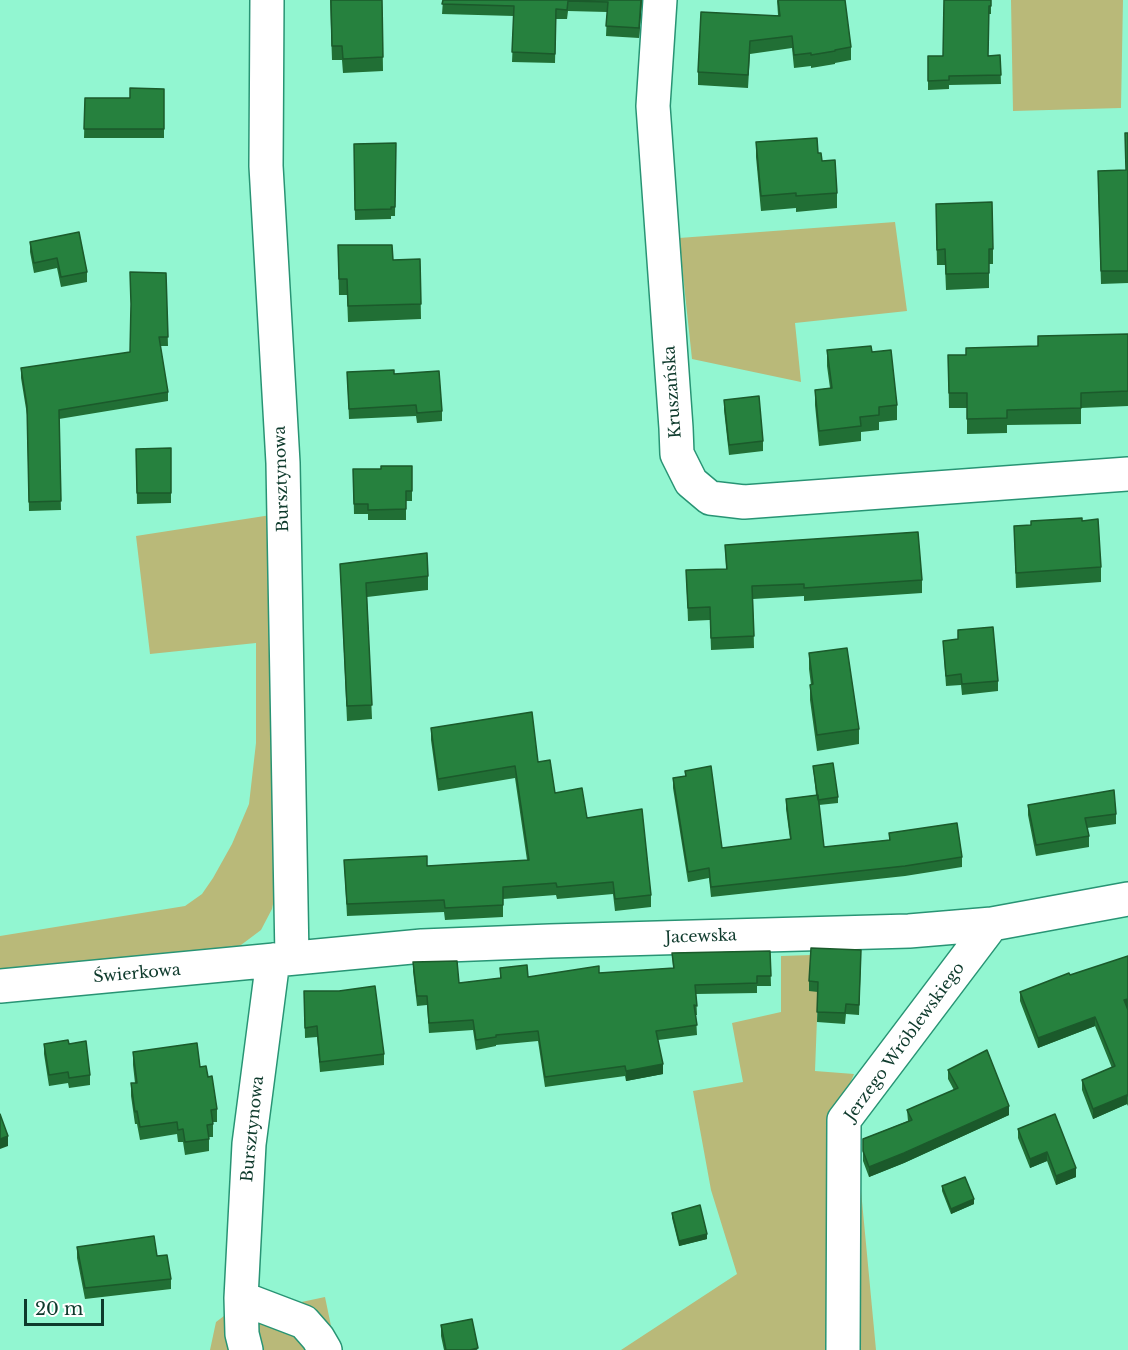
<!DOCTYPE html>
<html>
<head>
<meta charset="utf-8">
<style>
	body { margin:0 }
	#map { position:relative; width:1128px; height:1350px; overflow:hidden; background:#92f6d1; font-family:"Libre Baskerville",serif }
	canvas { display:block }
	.scale { position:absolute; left:24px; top:1299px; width:80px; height:27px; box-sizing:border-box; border:3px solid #0e3a2c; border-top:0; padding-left:8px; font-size:18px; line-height:21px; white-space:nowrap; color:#0e3a2c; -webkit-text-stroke:4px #fff; paint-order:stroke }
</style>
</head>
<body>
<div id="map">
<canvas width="1128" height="1350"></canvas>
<div class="scale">20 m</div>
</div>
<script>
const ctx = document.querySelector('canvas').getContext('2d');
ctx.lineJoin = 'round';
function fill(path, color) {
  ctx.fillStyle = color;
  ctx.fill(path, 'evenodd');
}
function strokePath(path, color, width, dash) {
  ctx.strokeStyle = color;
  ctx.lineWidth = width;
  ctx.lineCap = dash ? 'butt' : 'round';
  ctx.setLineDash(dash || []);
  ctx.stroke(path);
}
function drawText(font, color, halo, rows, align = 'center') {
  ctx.font = font + ' "Libre Baskerville",serif';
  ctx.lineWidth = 6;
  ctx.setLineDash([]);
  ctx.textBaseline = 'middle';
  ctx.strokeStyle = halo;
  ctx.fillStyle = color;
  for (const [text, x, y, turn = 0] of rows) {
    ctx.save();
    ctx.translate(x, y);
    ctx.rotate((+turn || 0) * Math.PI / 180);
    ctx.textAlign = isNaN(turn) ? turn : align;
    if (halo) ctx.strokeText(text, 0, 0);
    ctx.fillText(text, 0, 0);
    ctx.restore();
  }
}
const green = new Path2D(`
	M1011,0H1123L1121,108L1013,111Z
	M895,222L907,311L795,323L801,382L692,359L679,238Z
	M271,515L278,879L272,909L261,930L237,948L0,971V936L185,906L202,894L213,878L232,844L249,804L256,743V643L150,654L136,536Z
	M811,955L818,992L815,1071L854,1074L836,1118L837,1350H621L737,1274L711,1190L693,1091L743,1082L732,1023L781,1012V956Z
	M855,1127L876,1350H850Z
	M253,1294L278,1307L325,1297L336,1350H210L216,1322Z`);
const minor = new Path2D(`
	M267,0L266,166L283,463L292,958
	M660,0L653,106L676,428L677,454L691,482L710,498L744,502L1128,474
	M0,986L422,946L550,941L909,931L992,924L1128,899
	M241,1298L304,1322L318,1338L325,1350
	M246,1350L242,1334L241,1298L249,1144L273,960
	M843,1350L844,1120L992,924`);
const wall = new Path2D(`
	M330,0H382L383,71L343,73L342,60H332Z
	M443,0H642L639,38L606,36L607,12L568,11L567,19H556L555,63L512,62L514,16L442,14Z
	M777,0L851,47V60L835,63V64L811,68V66L794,68L792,48L750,54L748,88L698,85V72L778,15Z
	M991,0V14H989L988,56L1000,55L1001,84L949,85V89L928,90V56H943Z
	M164,89V138H84L85,98H130Z
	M1128,133V283L1101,284L1098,184L1126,170Z
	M756,142L818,153L837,193V208L796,212V208L761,211L756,157Z
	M396,143L395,216H391V219L355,220L354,144Z
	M936,219L993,249V264H989V288L946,290L945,265H937Z
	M30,242L87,272V282L61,287L57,268L34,273L30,252Z
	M338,245L393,260L420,259L421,319L348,322L347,295H339Z
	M166,273L168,346H160L168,392V401L59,419L61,510L29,511L27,415L21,378V369L130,352Z
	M1128,334V406L1081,408V424L1007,425V433L967,434V408H949L948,355H966Z
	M827,350L872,352L897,405V420L879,422V430L861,432V441L819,446L815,405V390L830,388L827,366Z
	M347,372L394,374L442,411V421L417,423L416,416L349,419Z
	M724,400L763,441V451L729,455L724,410Z
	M171,448V503L137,504L136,449Z
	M412,466V501H406V520H368V514H354L353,469H381Z
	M1014,526L1101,567V582L1016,588Z
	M725,545L922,580V593L804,601V596L753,599L754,648L711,650L710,620L688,621L686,570L726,569Z
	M340,564L428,576V590L367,597L372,719L347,721Z
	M958,630L998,681V691L962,695L961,685L946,686L943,641L958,639Z
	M809,653L859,729V744L817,751L810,700V685H811L809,669Z
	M431,728L538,762L555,793L587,818L651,895V907L615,911L613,894L557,899L556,895L503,899V917L445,920L444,912L347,916L344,860L427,866L527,860L515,778L438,791L431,740Z
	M813,766L838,797V803L819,805L824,847L889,840V833L962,857V867L905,876L711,897L709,878L688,882L673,788V778L685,776V771L722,848L790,839L786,809V799L816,795Z
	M1028,805L1116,814V824L1087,828L1089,836V847L1036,856L1028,815Z
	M770,951L771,986H757V993L696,994L697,1015H696L697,1035L658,1040L663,1074L626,1081L625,1076L545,1087L538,1041L496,1045V1046L476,1050L473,1030L429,1033L427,1005L417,1006L413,971V962L459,983L500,978V968L528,977L599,973L673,968L672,953Z
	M1128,956V1106L1127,1104L1093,1119L1082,1090V1080L1112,1068L1095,1026L1038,1048L1020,1001V992Z
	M861,961L859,1015L846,1014L845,1024L817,1022L818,992L809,991V981Z
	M304,991L384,1054V1065L320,1072L317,1037L305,1038Z
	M44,1044H69L90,1075V1085L69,1088L68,1083L49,1086L44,1054Z
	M133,1052L200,1067L208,1077L217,1109V1122H213V1137H209V1151L185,1155L183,1142H178L177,1134L140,1140L137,1124H135L131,1096V1083H135L133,1065Z
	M948,1070L1009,1115L904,1163L869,1177L863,1161V1139L908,1121L907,1110L954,1090L948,1079Z
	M1018,1129L1076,1177L1056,1185L1047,1161L1030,1168L1018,1138Z
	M942,1186L974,1204L951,1214L942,1191Z
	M672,1213L707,1239L679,1246L672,1218Z
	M77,1247L157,1256L171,1279V1289L85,1299L77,1258Z
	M441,1325L478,1350H444L441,1336Z`);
const shadedWall = new Path2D(`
	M641,0H642L639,38V28Z
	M1128,999V1008L1124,1009V1000Z
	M1095,1017V1026L1038,1048V1038Z
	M663,1064V1074L626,1081V1071Z
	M1127,1095V1104L1093,1119V1109Z
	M1009,1106V1115L904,1163L869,1177V1167Z
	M8,1136V1146L0,1149V1139Z
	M1047,1152V1161L1030,1168V1159Z
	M1076,1168V1177L1056,1185V1176Z
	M974,1199V1204L951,1214V1209Z
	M707,1234V1239L679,1246V1241Z`);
const building = new Path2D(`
	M331,0H382L383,57L343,59L342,46H332Z
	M443,0H641L639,28L606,26L608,2L568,1L567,10L556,9L555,54L512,52L514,6L442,4Z
	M778,0H845L851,47L835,50V51L811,55V53L794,55L792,36L750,41L748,75L698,72L701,12L780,16Z
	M944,0H991V6H989L988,56L1000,55L1001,75L949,76V80L928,81V56H943Z
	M130,88L164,89V129H84L85,98H130Z
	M1125,133H1128V271H1101L1098,171L1126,170Z
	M817,138L818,153H821L822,161L835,160L837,193L796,196V193L761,196L756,142Z
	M396,143L395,207H391V209L355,210L354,144Z
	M992,202L993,249H989V273L946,274L945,249L937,250L936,204Z
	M79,232L87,272L61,277L57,258L34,263L30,242Z
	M338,245H392L393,260L420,259L421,304L348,306L347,279H339Z
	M130,272L166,273L168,337H159L168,392L59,410L61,501L29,502L27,406L21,368L130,352L131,304Z
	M1128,334V391L1081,393V408L1007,410V418L967,419V393H949L948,355H966V348L1038,346V336Z
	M871,346L872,352L891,350L897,405L879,407V415L860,417L861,426L819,431L815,390L832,388L827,350Z
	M394,370V374L439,371L442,411L417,413L416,405L349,409L347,372Z
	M759,396L763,441L729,445L724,400Z
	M171,448V493H137L136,449Z
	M381,466H412V491H406V509L368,510V504H354L353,469H381Z
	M1082,518V521L1098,519L1101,567L1016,573L1014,526L1031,525V521Z
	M918,532L922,580L804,588V584L752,586L754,636L711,638L710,607L688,608L686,570L727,569L725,545Z
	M427,553L428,576L366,583L372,705L347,706L340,564Z
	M993,627L998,681L962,684L961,674L946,676L943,641L958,639V630Z
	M847,648L859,729L817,735L810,685L813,684L809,653Z
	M532,712L538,762L550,760L555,793L582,788L587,818L642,809L651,895L615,899L613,882L557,887L556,883L503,887V905L445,908L444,900L347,904L344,860L427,856V866L529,860L515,766L438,779L431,728Z
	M833,763L838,797L818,800L813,766Z
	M711,766L722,848L791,839L786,799L818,795L824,847L890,840L889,833L957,823L962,857L905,866L711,887L709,868L688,872L673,778L686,776L685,771Z
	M1114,790L1116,814L1085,818L1089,836L1036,845L1028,805Z
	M811,948L861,950L859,1005L846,1004L845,1013L817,1012L818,982L809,981Z
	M770,951L771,976H757V983L695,985L697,1006L694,1005L697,1025L656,1031L663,1064L626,1071L625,1066L545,1077L538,1031L496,1035V1037L476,1040L473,1020L429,1023L427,996H417L413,962L457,961L459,983L501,978L500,968L527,965L528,977L599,966V973L674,968L672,953Z
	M1128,956V999L1124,1000L1128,1010V1096L1127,1095L1093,1109L1082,1080L1115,1066L1095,1017L1038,1038L1020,992L1069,973L1070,975Z
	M375,986L384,1054L320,1062L317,1026L305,1028L304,991H339Z
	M68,1040L69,1044L86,1041L90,1075L69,1078L68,1072L49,1075L44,1044Z
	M197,1043L200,1067L206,1066L208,1077L212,1076L217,1109L211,1110L213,1124L207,1125L209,1139L185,1142L183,1129L178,1130L177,1122L140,1127L137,1111L135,1112L131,1083H137L133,1052Z
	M987,1050L1009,1106L904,1153L869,1167L863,1151V1139L912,1120L907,1110L958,1088L948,1070Z
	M0,1114L8,1136L0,1139Z
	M1055,1114L1076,1168L1056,1176L1047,1152L1030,1159L1018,1129Z
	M965,1177L974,1199L951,1209L942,1186Z
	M700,1205L707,1234L679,1241L672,1213Z
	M154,1236L157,1256L167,1255L171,1279L85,1288L77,1247Z
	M472,1319L478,1348L470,1350H446L441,1325Z`);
const streetNames = [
	["Kruszańska",673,392,-94],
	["Bursztynowa",282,479,-92],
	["Jacewska",701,937,-2],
	["Świerkowa",137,974,-5],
	["Jerzego Wróblewskiego",905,1042,-54],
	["Bursztynowa",253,1129,-84]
];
fill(green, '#b9b979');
strokePath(minor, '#289474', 36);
strokePath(minor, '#fff', 33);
fill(wall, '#216f35');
fill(shadedWall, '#1b5a2b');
fill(building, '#26813e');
strokePath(building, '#1b5a2b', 1.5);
drawText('16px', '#0e3a2c', '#fff', streetNames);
</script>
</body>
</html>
